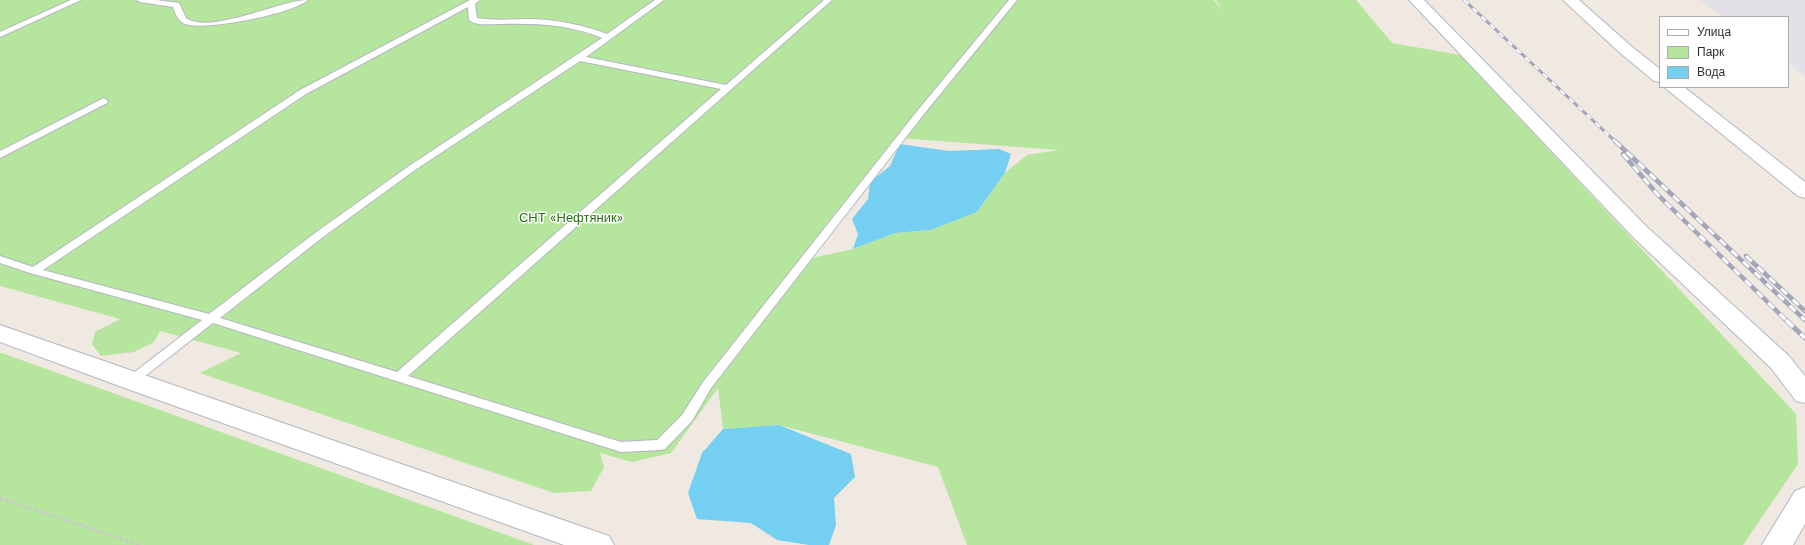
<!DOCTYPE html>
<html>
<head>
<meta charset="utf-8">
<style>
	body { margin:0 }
	#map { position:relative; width:1805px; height:545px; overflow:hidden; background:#efe9e1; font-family:"Work Sans",sans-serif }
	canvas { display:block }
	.legend { position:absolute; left:1659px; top:16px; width:130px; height:72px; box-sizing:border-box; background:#fff; border:1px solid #ababab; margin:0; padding:5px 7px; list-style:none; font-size:12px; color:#2e2e2e }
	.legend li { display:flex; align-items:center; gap:8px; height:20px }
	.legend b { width:20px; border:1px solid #ababab }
</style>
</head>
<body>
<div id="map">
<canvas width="1805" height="545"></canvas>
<ul class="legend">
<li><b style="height:5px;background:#fff"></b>Улица</li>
<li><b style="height:11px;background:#b6e59e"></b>Парк</li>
<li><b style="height:11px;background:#75cff0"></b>Вода</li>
</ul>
</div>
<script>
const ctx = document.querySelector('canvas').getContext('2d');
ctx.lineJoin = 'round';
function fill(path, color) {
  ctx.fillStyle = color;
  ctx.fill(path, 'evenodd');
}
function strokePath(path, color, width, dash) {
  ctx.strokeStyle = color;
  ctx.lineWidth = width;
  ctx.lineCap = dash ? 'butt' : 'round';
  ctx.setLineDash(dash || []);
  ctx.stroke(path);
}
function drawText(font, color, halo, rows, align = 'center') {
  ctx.font = font + ' "Work Sans",sans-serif';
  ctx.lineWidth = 3;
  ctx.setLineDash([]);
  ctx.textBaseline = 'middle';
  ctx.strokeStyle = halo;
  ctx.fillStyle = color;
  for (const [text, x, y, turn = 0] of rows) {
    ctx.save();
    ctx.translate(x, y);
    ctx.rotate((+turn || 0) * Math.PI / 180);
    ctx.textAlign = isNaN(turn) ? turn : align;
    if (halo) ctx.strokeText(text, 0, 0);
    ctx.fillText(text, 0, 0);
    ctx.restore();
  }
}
const industrial = new Path2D(`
	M1700,0H1805V76L1788,63V17H1724Z`);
const green = new Path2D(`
	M0,0H1214L1223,12L1216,0H1356L1392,43L1460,55L1796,414L1798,464L1743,545H967L938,467L779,425L723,429L718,388L671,453L632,462L600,453L604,467L591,491L554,493L200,373L241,353L160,331L154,342L134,352L101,356L92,344L95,332L120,319L0,286ZM899,138L1059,150L1027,155L1005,173L977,212L931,230L895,233L853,249L812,258Z
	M0,353H2L534,545H0Z`);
const water = new Path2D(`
	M900,144L949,151L999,149L1011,154L1005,173L977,212L931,230L895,233L853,249L858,234L852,219L868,199L870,182L890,166Z
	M779,425L851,454L855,477L834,498L836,525L829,545H809L777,540L751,523L697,519L688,493L702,453L723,429Z`);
const path = new Path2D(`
	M0,498L140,545`);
const lane = new Path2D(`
	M71,0H81L0,37V32Z
	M136,0H156L179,3L186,18C211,35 280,0 308,0C292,14 206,31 185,24C178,21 175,13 173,7L140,2Z
	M470,0H480L475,4L477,18C495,21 514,19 532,19C558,20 583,25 607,34L655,0H664L586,57L726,85L824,0H832L408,376L621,442L657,440L682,415L703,382L918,110L1009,0H1017L924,114L711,388L692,421L665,449L660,450L621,452L213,323L135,384L131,386L127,384L125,381L127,378L202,320L30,273L0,263V256L33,267L300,90ZM468,7L469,20C476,26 490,24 499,24C535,23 569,24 602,38L409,166L315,233L209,314L43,270L306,94ZM580,61L721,89L397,372L220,318L323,237L415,170Z
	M104,98L108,101L107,103L0,158V151Z`);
const street = new Path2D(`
	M1409,0H1424L1647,227L1789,356L1805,376V403L1796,401L1771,368L1633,237Z
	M1563,0H1579L1631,46L1660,69V82L1654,81L1619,52Z
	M1664,87H1684L1805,182V198L1798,196Z
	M1805,487V524L1793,545H1762L1795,491Z`);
const secondary = new Path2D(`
	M0,325L609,536L614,545H564L122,387L0,342Z`);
const railFar2 = new Path2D(`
	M1464,0L1616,142`);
const railFar1 = new Path2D(`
	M1615,141L1805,320
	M1623,154L1657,194L1787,321
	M1746,256L1805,311`);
const rail = new Path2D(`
	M1786,320L1805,338`);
const parkNames = [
	["СНТ «Нефтяник»",571,218]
];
fill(industrial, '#e3e1e8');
fill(green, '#b6e59e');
fill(water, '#75cff0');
strokePath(lane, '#b4b7c1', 2);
strokePath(street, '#b4b7c1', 2);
strokePath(secondary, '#b4b7c1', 2);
strokePath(path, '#c9c9c9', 3, [3.5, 2.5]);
fill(lane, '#fff');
fill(street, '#fff');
fill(secondary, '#fff');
strokePath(railFar2, '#a3a6b8', 3);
strokePath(railFar1, '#a3a6b8', 4.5);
strokePath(rail, '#a3a6b8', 5);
strokePath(railFar2, '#fff', 2, [6]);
strokePath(railFar1, '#fff', 3, [8]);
strokePath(rail, '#fff', 3.5, [10]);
drawText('13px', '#2c6e1b', '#fff', parkNames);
</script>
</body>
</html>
